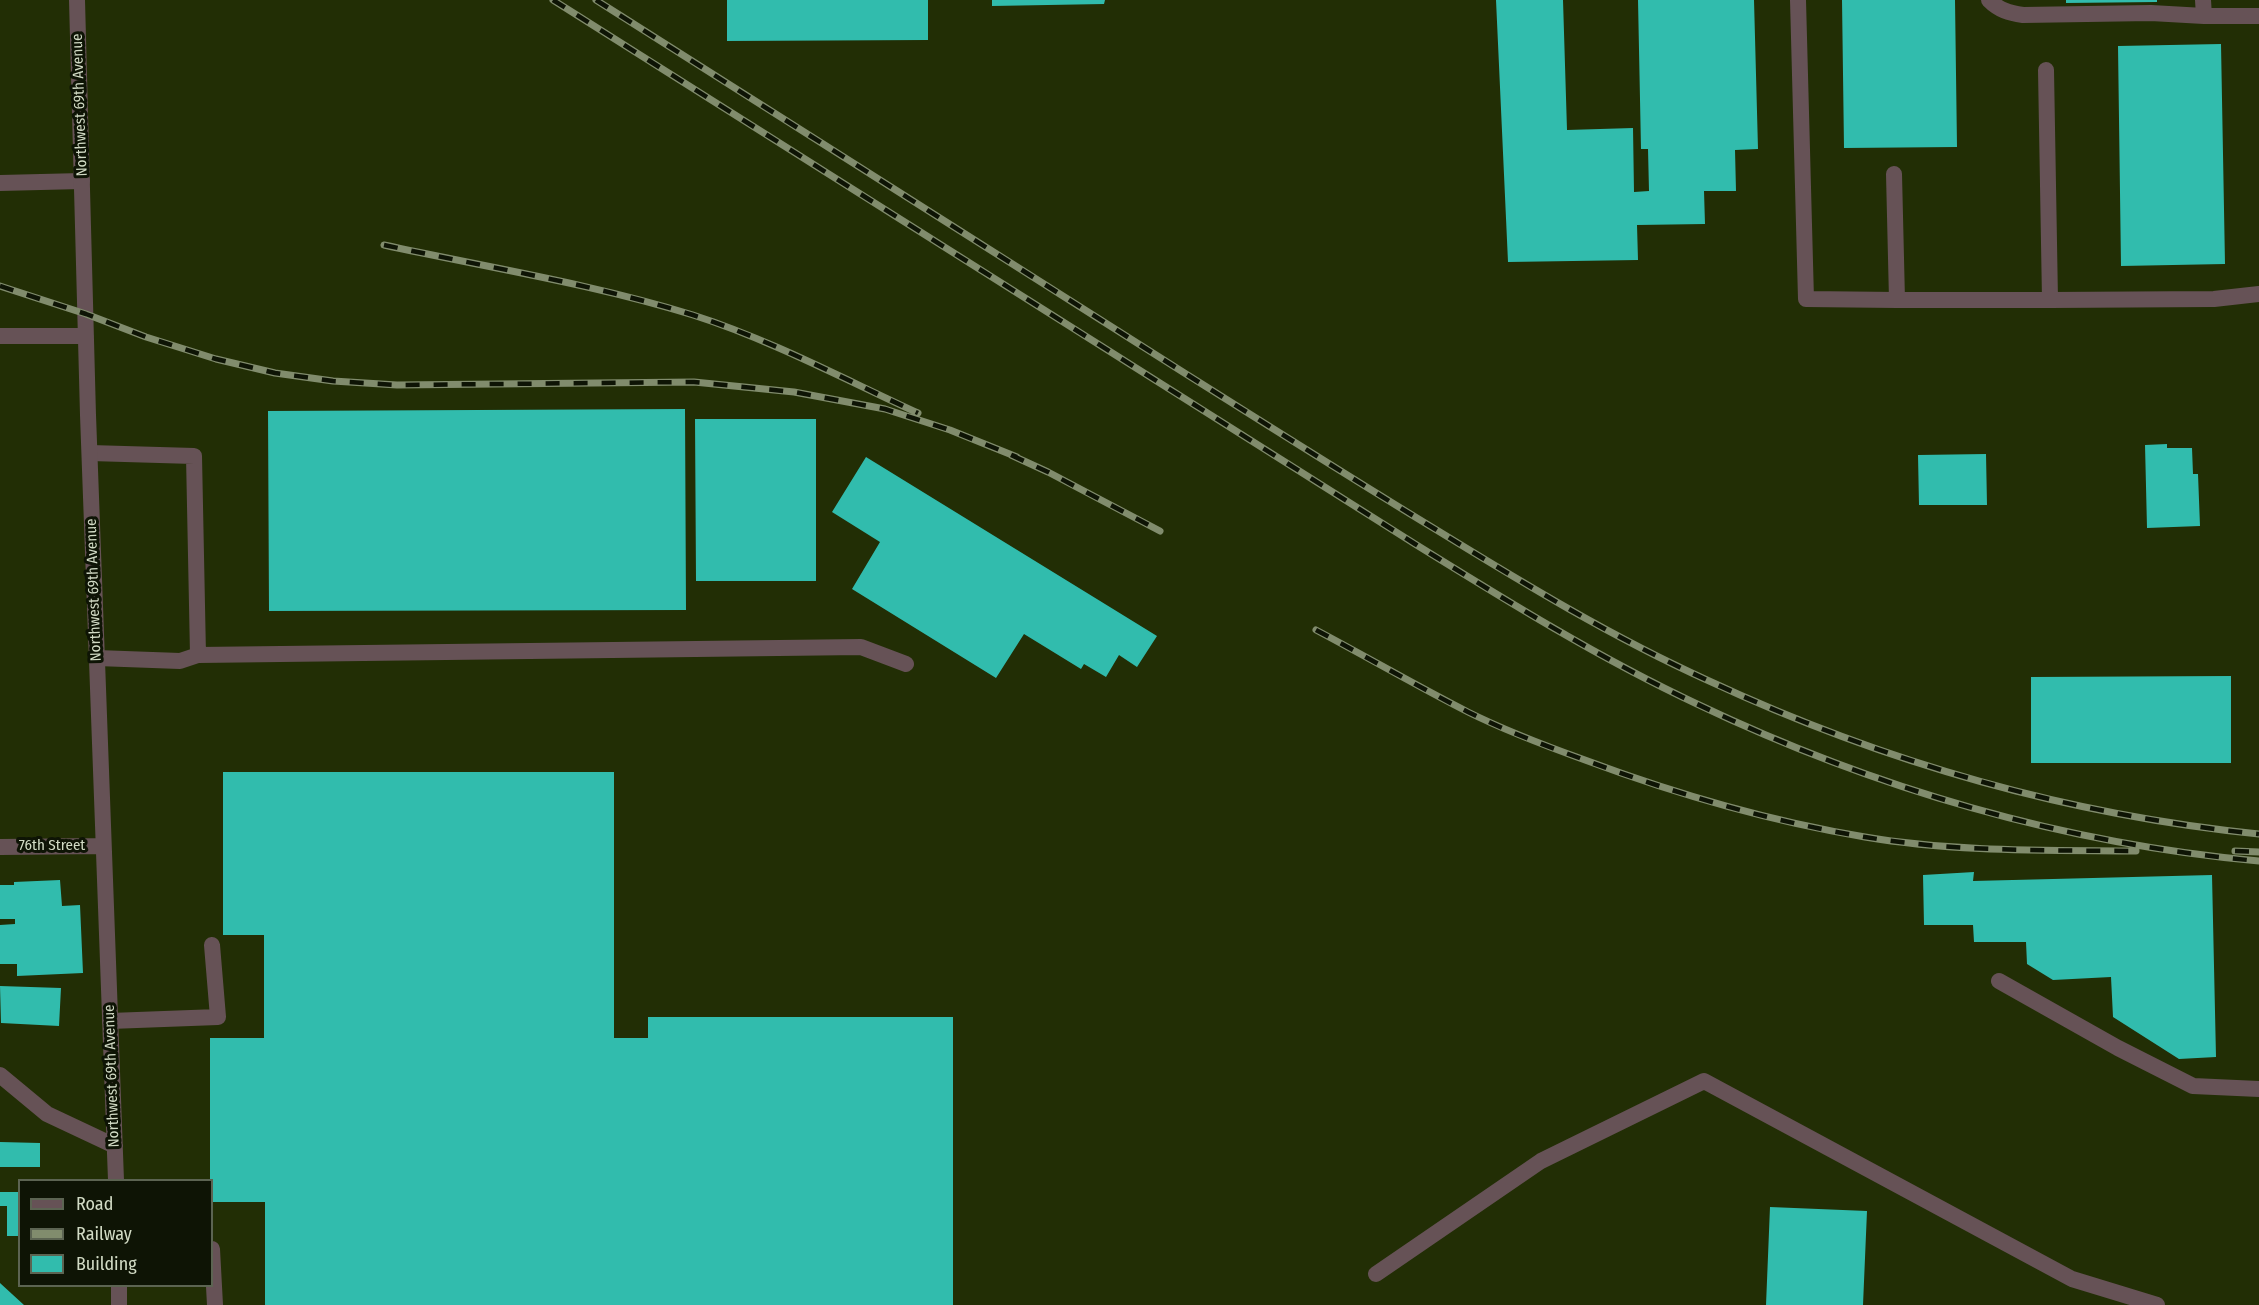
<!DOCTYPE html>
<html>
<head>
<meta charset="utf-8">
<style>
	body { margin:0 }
	#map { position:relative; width:2259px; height:1305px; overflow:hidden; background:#222e05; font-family:"Fira Sans Condensed",sans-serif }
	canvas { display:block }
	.legend { position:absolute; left:18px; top:1179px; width:195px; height:108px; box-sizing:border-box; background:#0e1405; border:2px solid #5c6452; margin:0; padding:8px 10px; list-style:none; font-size:18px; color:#d2dbc5 }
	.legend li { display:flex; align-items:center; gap:12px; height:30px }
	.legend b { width:30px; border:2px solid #5c6452 }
</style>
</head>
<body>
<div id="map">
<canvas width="2259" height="1305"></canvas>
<ul class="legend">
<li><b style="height:8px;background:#665256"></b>Road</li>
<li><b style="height:8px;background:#818c6d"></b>Railway</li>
<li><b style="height:16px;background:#31bcad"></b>Building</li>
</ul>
</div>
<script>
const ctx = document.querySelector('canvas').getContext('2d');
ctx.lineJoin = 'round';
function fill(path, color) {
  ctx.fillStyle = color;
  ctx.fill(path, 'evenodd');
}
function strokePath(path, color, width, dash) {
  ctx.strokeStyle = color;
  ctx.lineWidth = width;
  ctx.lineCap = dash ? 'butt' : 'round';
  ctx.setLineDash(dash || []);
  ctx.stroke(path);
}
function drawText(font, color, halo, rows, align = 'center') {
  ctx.font = font + ' "Fira Sans Condensed",sans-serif';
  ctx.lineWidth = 6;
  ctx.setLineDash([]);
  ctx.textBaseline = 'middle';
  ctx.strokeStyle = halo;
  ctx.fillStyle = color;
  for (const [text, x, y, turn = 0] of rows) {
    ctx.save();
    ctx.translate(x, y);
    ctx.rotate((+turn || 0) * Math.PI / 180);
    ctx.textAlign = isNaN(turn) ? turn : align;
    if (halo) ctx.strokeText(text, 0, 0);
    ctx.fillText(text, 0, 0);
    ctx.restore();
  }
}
const building = new Path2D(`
	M727,0H928V40L727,41Z
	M992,0H1105L1104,4L992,6Z
	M1496,0H1563L1567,130L1633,128L1634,192L1649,191L1648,149H1641L1638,0H1754L1758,149L1735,150L1736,191H1704L1705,224L1637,225L1638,260L1508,262Z
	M1842,0H1955L1957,147L1844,148Z
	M2066,0H2157V2L2066,3Z
	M2221,44L2225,264L2121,266L2118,46Z
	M685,409L686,610L269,611L268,411Z
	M695,419H816V581H696Z
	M2167,444V448H2192L2193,474H2198L2200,526L2147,528L2145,445Z
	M1986,454L1987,505H1919L1918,455Z
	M866,457L1157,636L1137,667L1119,655L1106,677L1084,664L1081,669L1024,634L996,678L852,589L880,542L832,512Z
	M2231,676V763H2031V677Z
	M223,772H614V1038H648V1017H953V1305H265V1202H212V1180H210V1038H264V935H223Z
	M1974,872L1973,881L2212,875L2216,1057L2179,1059L2113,1017L2111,977L2053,980L2027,964L2026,942H1974L1973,925H1924L1923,875Z
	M60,880L62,906L80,905L83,973L17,976V964H0V925L15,924V919H0V885H14V882Z
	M0,986L61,988L59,1026L1,1023Z
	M0,1142L40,1143V1167H0Z
	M0,1192H20V1236H7V1206H0Z
	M1770,1207L1867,1211L1863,1305H1766Z
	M0,1283L24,1305H0Z`);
const service = new Path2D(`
	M1798,0L1806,299L1897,300L1894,174
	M1989,0C1999,10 2009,13 2023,15L2151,13L2204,16H2259
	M2203,0L2204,16
	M0,183L82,181
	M1897,300H2050L2046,70
	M2050,300L2214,299L2259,294
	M90,453L194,456L198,655L861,647L906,664
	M97,658L180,661L198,655
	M1999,981L2118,1048L2193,1086L2259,1089
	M110,1021L218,1017L212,945
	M212,1249L215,1305
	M1376,1274L1541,1161L1704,1081L2072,1279L2157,1305`);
const minor = new Path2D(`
	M77,0L88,415L116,1180
	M0,336H86
	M0,847L103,846
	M0,1075L47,1114L115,1146
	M119,1286V1305`);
const rail = new Path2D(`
	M553,0L1415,544C1507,601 1599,658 1697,704C1873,788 2065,844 2259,861
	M596,0C793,125 989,249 1186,374C1269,426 1351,478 1435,529C1523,583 1612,637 1707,680C1881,761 2068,815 2259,834
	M384,245C486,267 593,284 693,315C771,340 844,379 918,413
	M0,286L86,314L146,337L216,359L275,373L333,381L397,385L694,382L794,392L885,409L950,430L1017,457
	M1011,455L1048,472L1160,531
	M1316,630C1367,657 1417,686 1468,712C1506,731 1546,746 1585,760C1676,794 1769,821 1865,837C1954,852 2046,850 2136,851
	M2235,851L2259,852`);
const streetNames = [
	["Northwest 69th Avenue",80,105,-92],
	["Northwest 69th Avenue",94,590,-92],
	["76th Street",52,846],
	["Northwest 69th Avenue",112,1076,-92]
];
fill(building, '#31bcad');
strokePath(service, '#665256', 16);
strokePath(minor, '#665256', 16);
strokePath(rail, '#818c6d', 7);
strokePath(rail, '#0e1405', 4.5, [14]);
drawText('15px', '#d2dbc5', '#0e1405', streetNames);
</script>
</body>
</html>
